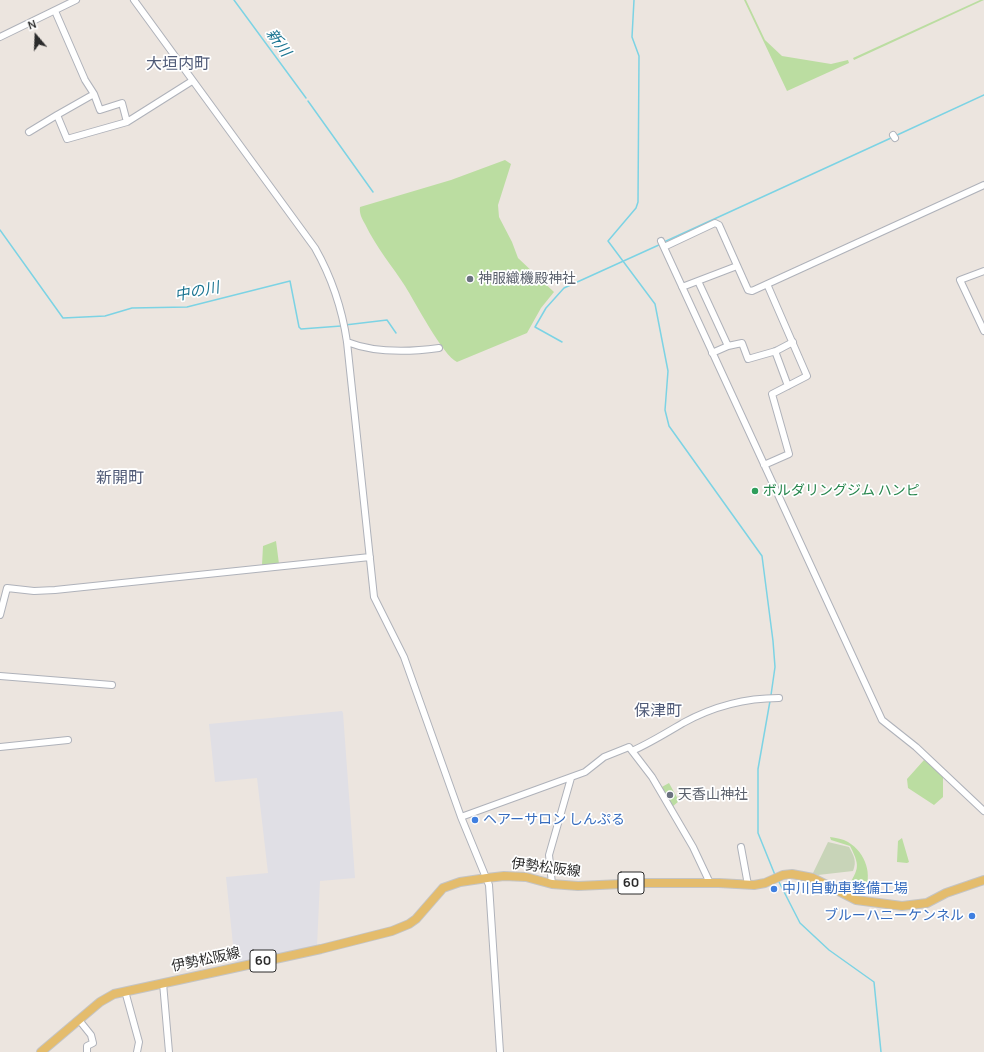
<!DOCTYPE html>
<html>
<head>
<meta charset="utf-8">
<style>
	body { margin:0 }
	#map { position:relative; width:984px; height:1052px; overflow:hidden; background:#ece5df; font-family:Manrope,sans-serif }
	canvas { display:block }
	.north { position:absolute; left:16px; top:16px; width:40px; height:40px; -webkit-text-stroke:3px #fff; paint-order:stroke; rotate:341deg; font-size:11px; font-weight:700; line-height:16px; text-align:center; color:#2b2b2b }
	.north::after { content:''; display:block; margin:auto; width:14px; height:18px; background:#2b2b2b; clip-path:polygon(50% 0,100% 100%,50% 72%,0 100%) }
</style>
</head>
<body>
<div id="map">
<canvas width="984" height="1052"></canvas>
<div class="north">N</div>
</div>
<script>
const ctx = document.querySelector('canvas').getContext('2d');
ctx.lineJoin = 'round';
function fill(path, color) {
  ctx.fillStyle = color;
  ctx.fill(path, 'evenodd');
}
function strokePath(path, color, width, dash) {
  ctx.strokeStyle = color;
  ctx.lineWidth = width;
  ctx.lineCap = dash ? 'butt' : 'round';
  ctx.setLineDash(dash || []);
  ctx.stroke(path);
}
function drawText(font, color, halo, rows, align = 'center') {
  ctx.font = font + ' Manrope,"Noto Sans JP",sans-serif';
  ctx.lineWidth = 3.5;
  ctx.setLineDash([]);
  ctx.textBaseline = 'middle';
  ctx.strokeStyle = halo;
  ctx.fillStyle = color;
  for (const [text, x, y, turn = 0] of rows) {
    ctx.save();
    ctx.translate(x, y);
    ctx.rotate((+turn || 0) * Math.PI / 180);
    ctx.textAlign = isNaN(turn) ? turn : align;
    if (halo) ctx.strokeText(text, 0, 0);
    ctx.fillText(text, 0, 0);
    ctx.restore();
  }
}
const industrial = new Path2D(`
	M342,711L343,713L355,878L320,881L317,946L235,964L226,877L268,873L257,778L215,782L209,724Z`);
const green = new Path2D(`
	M744,0H746L765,40L782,56L831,64L848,60L849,63L787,91Z
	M980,0H984L854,60L853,58Z
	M505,160L511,164L498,205L499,217L512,242L518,258L554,292L541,308L527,333L457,362C443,356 415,302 405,286C392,266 376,247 365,224C362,219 359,213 360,207L451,180Z
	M276,541L279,564L262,565L263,546Z
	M924,760L943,774V797L934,805L908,788L907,779Z
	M669,783L679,801L672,807L660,788Z
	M830,837C836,838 843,839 848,842C866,853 873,875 864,893L846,891C857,869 862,869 850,846L831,840Z
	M902,838L909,862L907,863L897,862L898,841Z`);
const cemetery = new Path2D(`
	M828,842L849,847C854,856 857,861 853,871L818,875L813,873Z`);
const stream = new Path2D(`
	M234,0L306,98
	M634,0L632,37L639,56L638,202L636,208L608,241L655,304L668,371L665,410L669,426L762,556L773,641L775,667L771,695
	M308,101L373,192
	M895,136L984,95
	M0,230L63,318L105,316L132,308L187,307L290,281L299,327L301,329L341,326
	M664,242L891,138
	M345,325L387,320L396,333
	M562,342L535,327L546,308L564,288L661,244
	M770,701L758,769V833L775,875
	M778,880L800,923L829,950L874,982L881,1052`);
const minor = new Path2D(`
	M134,0L315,248C332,278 342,308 347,342L374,597L404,657L461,817L489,885L500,1052
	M55,11L85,80L94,94L57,115L67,139L127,122L192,81
	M0,37L76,0
	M94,94L100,110L122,103L127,122
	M29,132L57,115
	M893,135L895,138
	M661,241L882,720L916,747L984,811
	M664,247L715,223L719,225L748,290L752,291L984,185
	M984,271L960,280L984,331
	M698,281L728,346L712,353
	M682,287L737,266
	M347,342C375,353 410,352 439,348
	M728,346L742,343L748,359L776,351L793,342
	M775,351L788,386
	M764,465L789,454L772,394L807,376L767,284
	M0,615L7,588L34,591L55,590L370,557
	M0,676L112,685
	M0,747L68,740
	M632,751C650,743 666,733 683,723C712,707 746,698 779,698
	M461,817L585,772L604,757L629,747L652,777L693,847L710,883
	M741,847L748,885
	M552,884L549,855L571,778
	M163,983L169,1052
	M125,991L139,1042L137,1052
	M79,1020L91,1035L93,1043L87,1046V1052`);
const major = new Path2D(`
	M41,1052L100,1002L114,994L321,949L392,931L409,924L416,919L443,888L460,882L487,878L504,876L526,877L552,884L578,886L643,883H719L754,885L765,883L783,875L792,874L813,878L856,900L902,906L927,903L946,893L984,880`);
const markers = [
	[470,279,4,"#6b7280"],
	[755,491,4,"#2e9e5b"],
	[670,795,4,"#6b7280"],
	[475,820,4,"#3f7fe0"],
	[774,889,4,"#3f7fe0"],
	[972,916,4,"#3f7fe0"]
];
const shields = [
	[631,883,26],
	[263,961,26]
];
const shieldNames = [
	["60",631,883],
	["60",263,961]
];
const worshipNames = [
	["神服織機殿神社",478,279],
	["天香山神社",678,795]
];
const leisureNames = [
	["ボルダリングジム ハンピ",763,491]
];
const shopNames = [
	["ヘアーサロン しんぷる",483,820],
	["中川自動車整備工場",782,889],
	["ブルーハニーケンネル",964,916,"right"]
];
const streetNames = [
	["伊勢松阪線",546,868,7],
	["伊勢松阪線",206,960,-12]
];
const waterNames = [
	["新川",278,43,54],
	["中の川",197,292,-11]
];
const quarterNames = [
	["大垣内町",178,65],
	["新開町",120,479],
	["保津町",658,712]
];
fill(industrial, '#e0dfe5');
fill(green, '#bbdda1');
fill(cemetery, '#c8d4b8');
strokePath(stream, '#7cd3e4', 1.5);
strokePath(minor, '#afb2ba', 8);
strokePath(major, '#c4c4c4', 10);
strokePath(minor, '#fff', 6);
strokePath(major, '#e4bc6c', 8);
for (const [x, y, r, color] of markers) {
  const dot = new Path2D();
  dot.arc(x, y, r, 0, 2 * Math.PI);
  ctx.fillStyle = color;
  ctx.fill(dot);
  strokePath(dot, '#fff', 1.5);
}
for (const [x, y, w] of shields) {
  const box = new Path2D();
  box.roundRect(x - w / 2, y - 11, w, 22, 3);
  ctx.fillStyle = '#fff';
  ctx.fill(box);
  strokePath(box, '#2b2b2b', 1);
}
drawText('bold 13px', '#2b2b2b', null, shieldNames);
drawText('14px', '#5b616d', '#fff', worshipNames, 'left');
drawText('14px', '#27864d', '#fff', leisureNames, 'left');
drawText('14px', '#366cbe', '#fff', shopNames, 'left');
drawText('14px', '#2b2b2b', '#fff', streetNames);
drawText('italic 15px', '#1a7491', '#fff', waterNames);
drawText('16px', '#505b78', '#fff', quarterNames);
</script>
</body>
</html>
